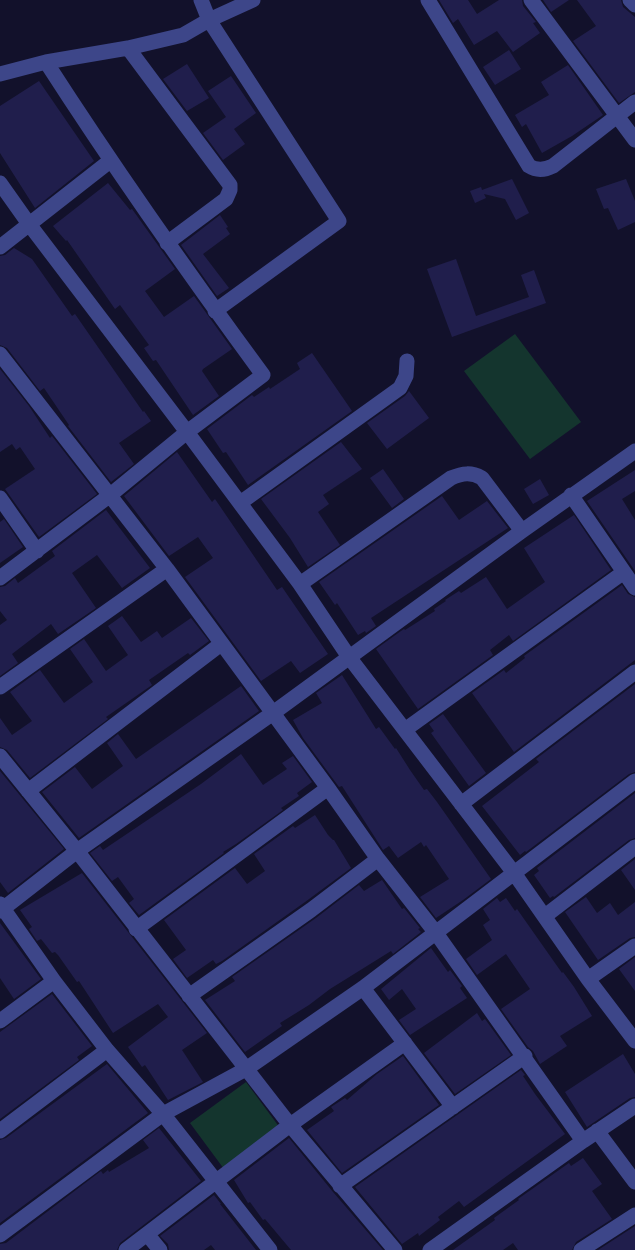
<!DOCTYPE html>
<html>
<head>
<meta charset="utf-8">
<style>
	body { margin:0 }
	canvas { display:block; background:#12112b }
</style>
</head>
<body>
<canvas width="635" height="1250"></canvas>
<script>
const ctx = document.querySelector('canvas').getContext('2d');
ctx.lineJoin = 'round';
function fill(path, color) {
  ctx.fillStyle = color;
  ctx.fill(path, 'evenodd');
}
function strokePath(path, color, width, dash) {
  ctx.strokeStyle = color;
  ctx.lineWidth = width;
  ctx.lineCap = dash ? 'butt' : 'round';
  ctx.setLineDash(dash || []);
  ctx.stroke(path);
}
const green = new Path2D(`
	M515,334L581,422L530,459L464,371Z
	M246,1082L280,1128L224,1169L190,1123Z`);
const building = new Path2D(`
	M439,0H468L477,14L499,0H522L523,6L536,22L533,23L540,33L513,52L497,31L474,45L458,19L453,23Z
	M543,0H569L551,12Z
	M577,0H621L623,7L635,17V92L619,103L573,41L596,26Z
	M509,50L521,69L495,85L483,67Z
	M187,64L209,98L187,111L163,79Z
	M568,65L603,115L572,136L542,153L526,124L522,127L515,115L549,95L541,82Z
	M231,76L256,113L234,129L245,144L223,160L203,133L226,117L208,91Z
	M39,81L94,161L35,208L0,153V106Z
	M512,179L529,213L516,220L505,199L484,194L486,198L475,203L470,191L481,187L482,190Z
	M626,179L635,201V222L618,230L608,208L604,209L596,189Z
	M108,183L130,210L132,209L175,269L145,291L164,317L194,296L232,349L203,369L202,371L219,396L193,415L156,360L153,361L144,348L149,345L120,305L115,309L67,240L66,241L53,226Z
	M220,215L228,227L226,228L230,234L203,254L229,288L217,296L181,245Z
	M14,248L32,259L72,316L75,314L143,412L144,411L151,421L119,443L134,464L111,482L68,426L69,425L44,388L40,391L7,348L0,345V256L5,255Z
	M456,259L476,316L529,297L521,275L534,270L546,303L452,337L427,269Z
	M312,353L352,411L248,485L226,452L223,453L207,429L252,395L254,397L269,387L270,389L300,369L297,363Z
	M0,369L29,406L50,438L52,436L97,494L39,537L5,489L35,469L20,447L16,450L12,444L0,452Z
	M409,391L429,418L387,449L367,423L405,396Z
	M341,442L362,469L323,495L329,504L318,512L340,545L308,567L290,538L261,499Z
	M177,452L212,502L215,499L277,590L282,587L328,654L300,673L291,661L261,681L185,577L213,558L198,537L169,556L124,496Z
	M383,469L404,499L392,508L370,478Z
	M635,470V491L622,499L635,520V571L587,501Z
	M540,479L549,495L533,504L524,489Z
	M442,496L459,520L487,501L508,528L371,618L376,626L366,633L365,631L358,635L337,603L335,605L319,582Z
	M106,510L150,568L122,588L97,555L72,573L96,608L58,634L51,624L12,654L18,663L0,676V625L7,620L0,611V587L5,586L15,578L18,583L55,556L52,551Z
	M574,515L611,570L513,641L509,635L490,650L493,655L418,709L376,649L401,631L404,629L405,630L435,611L434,609L446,601L445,600L459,591L461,593L486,577L507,609L545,582L524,548Z
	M4,519L23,547L0,563V522Z
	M622,585L628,594L635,597V660L514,752L472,693L504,670L506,673L525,658L524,656Z
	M122,616L141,642L157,631L162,638L191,618L209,641L190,655L188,653L149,680L152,685L106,717L108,719L30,778L7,750L0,747V718L12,735L32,721L10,692L40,670L64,703L93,682L70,649L84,639L106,671L128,655L108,626Z
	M342,675L376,729L379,727L395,749L396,748L410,770L424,790L427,789L437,802L491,879L463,900L436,918L420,897L449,879L426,845L424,847L421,842L398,858L389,846L383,850L342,786L339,787L303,738L293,720L322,703L316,693Z
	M635,684V772L629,774L526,852L525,851L520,855L482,806L539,762L536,759Z
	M241,686L259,711L79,838L42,792L75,767L92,789L123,766L107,743L118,734L136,759Z
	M443,714L486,773L469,786L431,733L434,731L429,724Z
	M241,754L263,785L287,769L282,763L293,756L312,782L297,793L299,796L281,808L283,810L236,844L223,852L224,853L139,915L129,903L134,899L118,877L112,881L90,853L100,846L103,850L201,784Z
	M0,771L64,849L8,893L0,882Z
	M635,793V838L629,840L554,897L553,896L550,898L534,875L539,871L537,868Z
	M315,815L328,835L333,840H334L351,868L305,902L222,961L216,964L213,960L187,978L173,959L186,950L164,920L235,868L247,884L265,871L254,854L293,826L295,828Z
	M635,859V890L621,870Z
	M82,873L207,1033L182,1050L203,1082L168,1100L145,1065L142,1067L128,1047L168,1017L158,1004L113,1033L79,981L77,982L58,955L55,952L52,953L41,939L37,941L29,929L32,927L20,910Z
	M382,880L402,909L404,908L420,928L418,929L421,932L393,954L391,951L330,989L309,1005L280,1023L282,1026L245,1052L205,1000L235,981L232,977L316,918L359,885L364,891Z
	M586,897L597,913L610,903L618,915L635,902V937L630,938L598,960L565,912Z
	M497,898L500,902L506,898L515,911L517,909L562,973L563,972L574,987L592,1016L560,1036L567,1046L540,1064L533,1051L528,1047L501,1009L530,989L506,954L477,975L466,959L492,940L483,925L490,920L483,909Z
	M0,923L41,979L14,999L0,978Z
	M431,948L448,972L450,970L462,986L460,988L467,998L410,1035L399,1020L416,1009L402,989L389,1000L381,989Z
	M635,957V991L619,969Z
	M52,994L92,1046L77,1057L79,1060L0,1119V1032Z
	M477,1013L482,1021L485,1019L511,1055L455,1094L424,1053Z
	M623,1054L635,1074V1097L630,1098L587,1127L565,1092Z
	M403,1056L439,1105L342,1173L307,1130L334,1111L331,1107L345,1098L347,1100L377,1074Z
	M107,1064L148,1113L0,1223V1140L6,1138Z
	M521,1070L525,1075L523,1076L535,1094L565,1134L464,1207L459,1201L438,1217L440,1220L419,1236L418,1233L402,1244L355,1187Z
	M159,1128L201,1181L120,1243L117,1250H0V1244L6,1243L101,1171L103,1174L108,1170L109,1172L149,1148L143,1140Z
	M289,1138L333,1192L383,1250H291L265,1219L263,1220L250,1202L248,1203L234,1180Z
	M583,1158L602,1184L592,1191L612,1219L576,1242L572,1250H518L513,1243L503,1250H453L495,1220L494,1218L519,1200L518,1199L569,1163L571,1166Z
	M214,1195L221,1204H220L256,1250H215L211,1245L204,1250H169L168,1244L160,1236Z
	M635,1226V1250H598Z`);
const minor = new Path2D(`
	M201,0L209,20L339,221L215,311
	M428,0L529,166C537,171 545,170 553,166L635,102
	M531,0L635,140
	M630,0L635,5
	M128,48L230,185V190L226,199L167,243
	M0,74L46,62L128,48L183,35L209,20L253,0
	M0,183L29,224L187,432L300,584L349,657L514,873L588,979L635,1041
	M0,247L110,161
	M0,354L167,569L328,788L378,859L436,933L583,1141
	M571,495L635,588
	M0,498L37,551
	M240,503L400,388L406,376L407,361
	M0,578L109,496L187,432L263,375C188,273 115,169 46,62
	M300,584L451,478C463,473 471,472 482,478L522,531
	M0,687L167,569
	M406,729L624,572
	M0,756L77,851L290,1125L395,1250
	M28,791L221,644
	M461,804L635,672
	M0,904L54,981L107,1050L163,1114L270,1250
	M0,911L77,851L273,713L522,531L635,451
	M545,916L635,847
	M136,929L328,788
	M588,979L635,946
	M363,988L453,1107
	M189,996L311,910L378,859
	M0,1021L54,981
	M0,1131L107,1050
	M597,1131L635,1182
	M340,1186L525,1056
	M147,1234L160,1250
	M0,1235L163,1114L246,1069L363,988L635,781
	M126,1250L290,1125L405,1043
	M430,1250L583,1141L635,1106
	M581,1250L635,1215`);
fill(green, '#14352e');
fill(building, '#201e4c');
strokePath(minor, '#3d4689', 15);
</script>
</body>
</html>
